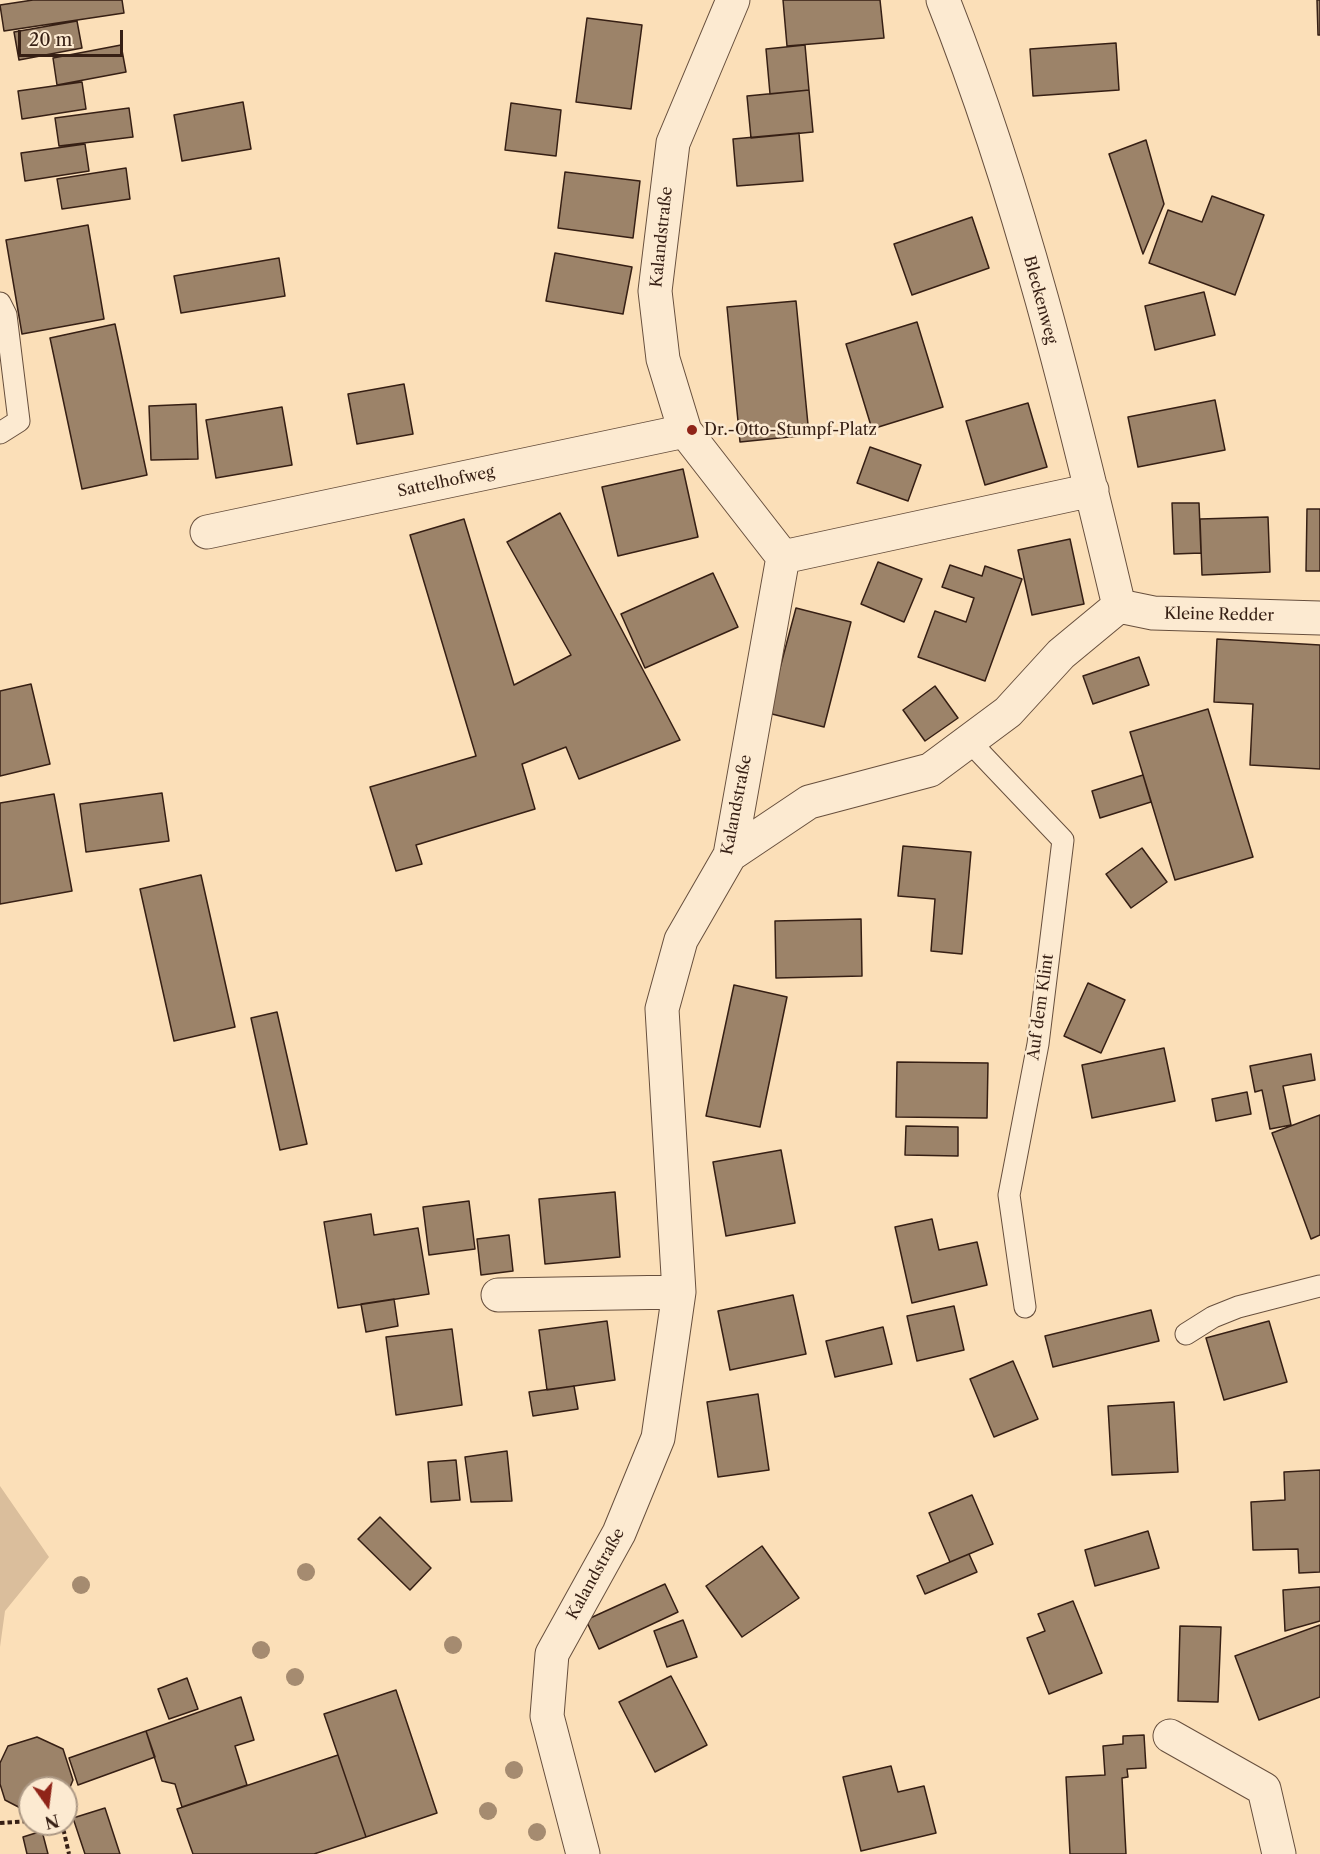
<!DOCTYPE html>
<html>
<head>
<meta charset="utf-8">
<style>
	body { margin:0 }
	#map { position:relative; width:1320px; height:1854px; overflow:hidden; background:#fbdfb8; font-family:"Libre Caslon Text",serif }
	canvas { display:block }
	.north { position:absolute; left:18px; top:1776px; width:60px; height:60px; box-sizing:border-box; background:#fcead1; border:2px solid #ad9985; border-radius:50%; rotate:166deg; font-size:16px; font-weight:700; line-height:24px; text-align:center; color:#361f14 }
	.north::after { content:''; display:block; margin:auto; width:21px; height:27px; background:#8f2418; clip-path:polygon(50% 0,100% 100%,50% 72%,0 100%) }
	.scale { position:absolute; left:18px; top:30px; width:105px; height:27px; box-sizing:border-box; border:3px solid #361f14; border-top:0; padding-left:8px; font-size:18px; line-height:21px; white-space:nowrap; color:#361f14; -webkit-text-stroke:4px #fcead1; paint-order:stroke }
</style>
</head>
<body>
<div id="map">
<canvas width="1320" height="1854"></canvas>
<div class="north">N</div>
<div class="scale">20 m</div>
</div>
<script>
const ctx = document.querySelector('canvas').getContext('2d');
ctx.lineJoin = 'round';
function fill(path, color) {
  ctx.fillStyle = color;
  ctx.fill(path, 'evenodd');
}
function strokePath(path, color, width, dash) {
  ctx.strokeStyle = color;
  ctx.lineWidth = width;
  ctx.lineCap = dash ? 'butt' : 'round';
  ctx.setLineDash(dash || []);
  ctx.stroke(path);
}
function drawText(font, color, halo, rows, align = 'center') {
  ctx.font = font + ' "Libre Caslon Text",serif';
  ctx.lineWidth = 5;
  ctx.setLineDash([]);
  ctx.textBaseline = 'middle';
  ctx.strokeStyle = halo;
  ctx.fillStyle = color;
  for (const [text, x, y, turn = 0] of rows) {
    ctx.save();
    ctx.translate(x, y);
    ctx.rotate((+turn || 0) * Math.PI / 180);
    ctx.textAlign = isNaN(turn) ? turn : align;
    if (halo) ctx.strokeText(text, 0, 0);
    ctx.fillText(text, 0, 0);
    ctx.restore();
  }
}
const green = new Path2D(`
	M0,1486L49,1557L5,1611L0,1647Z`);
const building = new Path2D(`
	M33,0H122L124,13L4,31L0,5Z
	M783,0H880L884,38L787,46Z
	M1317,0H1320V35H1318Z
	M587,18L642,25L631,109L576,102Z
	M77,21L82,48L19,60L14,32Z
	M1116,43L1119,90L1033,96L1030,49Z
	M121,45L126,72L57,85L53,58Z
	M805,45L809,90L770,94L766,49Z
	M82,82L86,109L22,119L18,91Z
	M809,90L813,132L751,138L747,96Z
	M243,102L251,149L182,161L174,115Z
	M511,103L561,110L556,156L505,150Z
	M129,108L133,137L59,146L55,118Z
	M799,133L803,181L737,186L733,139Z
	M1146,140L1164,204L1143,254L1109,154Z
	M85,144L89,171L25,181L21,153Z
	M126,168L130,199L62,209L57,179Z
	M565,172L640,181L633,238L558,228Z
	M1212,196L1264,215L1235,295L1149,263L1168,210L1202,222Z
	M972,217L989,268L912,295L894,244Z
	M88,225L104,319L22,334L6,240Z
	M555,253L632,267L623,314L546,301Z
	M279,258L285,296L181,313L174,276Z
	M1204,292L1215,335L1155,350L1145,306Z
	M796,301L809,435L740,442L727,307Z
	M917,322L943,407L872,429L846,344Z
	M115,324L147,475L82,489L50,338Z
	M404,384L413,434L357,444L348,394Z
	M1215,400L1225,450L1138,467L1128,417Z
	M1028,403L1047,467L985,485L966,421Z
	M196,404L198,459L151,460L149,406Z
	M282,407L292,465L216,478L206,420Z
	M870,447L921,465L908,501L857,483Z
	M683,469L698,537L618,556L602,487Z
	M1172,503H1199L1201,553L1174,554Z
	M1307,509H1320V571H1306Z
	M560,513L680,740L579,779L566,747L522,764L535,809L416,845L422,864L396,871L370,787L476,756L410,535L464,519L514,685L571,655L507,542Z
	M1268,517L1270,572L1202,575L1200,519Z
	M1070,539L1084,604L1032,615L1018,550Z
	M878,562L922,579L904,622L861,604Z
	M950,565L982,576L985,566L1022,579L985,681L918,657L935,611L966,622L974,598L942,587Z
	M713,573L738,627L645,668L621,614Z
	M796,608L851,622L824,727L768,713Z
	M1217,639L1320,645V769L1250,765L1253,704L1214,702Z
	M1139,657L1149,685L1093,704L1083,676Z
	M31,684L50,764L0,776V691Z
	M935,686L958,718L925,741L903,710Z
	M1208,709L1253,857L1175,880L1130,732Z
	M1143,775L1151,802L1100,818L1092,791Z
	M162,793L169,841L86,852L80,804Z
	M54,794L72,891L0,904V803Z
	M903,846L971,852L962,954L931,951L935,899L898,896Z
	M1142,848L1167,882L1131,908L1106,874Z
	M201,875L235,1027L174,1041L140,889Z
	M861,919L862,976L776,978L775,921Z
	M1088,983L1125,1000L1101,1053L1064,1036Z
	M734,985L787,997L760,1127L706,1116Z
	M277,1012L307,1144L280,1150L251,1018Z
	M1164,1048L1175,1101L1092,1118L1082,1065Z
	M1311,1054L1315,1080L1283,1086L1291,1125L1270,1129L1262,1090L1255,1092L1250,1066Z
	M897,1062L988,1063L987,1118L896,1117Z
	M1247,1092L1251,1114L1216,1121L1212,1099Z
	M1320,1115V1235L1311,1239L1272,1133Z
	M906,1126L958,1127V1156L905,1155Z
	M781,1150L795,1223L726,1236L713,1162Z
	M615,1192L620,1257L545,1264L539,1199Z
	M469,1201L475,1249L429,1255L423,1207Z
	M371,1214L374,1235L418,1228L429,1294L338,1308L324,1222Z
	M932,1219L939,1250L977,1242L987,1285L912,1303L895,1227Z
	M509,1235L513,1271L481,1275L477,1239Z
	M793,1295L806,1354L730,1370L718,1311Z
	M394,1299L398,1326L366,1332L361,1304Z
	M954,1306L964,1350L917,1361L907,1316Z
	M1151,1310L1159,1341L1053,1367L1045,1336Z
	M607,1321L615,1380L547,1390L539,1330Z
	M1269,1321L1287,1382L1224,1400L1206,1338Z
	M883,1327L892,1364L835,1377L826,1341Z
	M452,1329L462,1405L396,1415L386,1337Z
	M1013,1361L1038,1419L994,1437L970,1379Z
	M574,1386L578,1409L533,1416L529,1392Z
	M758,1394L769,1470L718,1477L707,1402Z
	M1174,1402L1178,1472L1112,1475L1108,1406Z
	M507,1451L512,1501L471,1502L465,1457Z
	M456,1460L460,1500L431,1502L428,1462Z
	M1320,1470V1572L1299,1573L1298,1549L1253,1550L1251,1502L1285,1500L1284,1472Z
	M972,1495L993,1544L950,1562L929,1513Z
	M380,1517L431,1568L410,1590L358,1539Z
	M1148,1531L1159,1568L1095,1586L1085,1550Z
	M762,1546L799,1598L742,1637L706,1586Z
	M969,1554L977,1572L925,1594L917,1576Z
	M665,1584L678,1612L599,1649L586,1620Z
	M1320,1587V1621L1285,1631L1283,1590Z
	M1073,1601L1102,1673L1049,1694L1027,1638L1045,1631L1038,1614Z
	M683,1620L697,1657L667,1667L654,1631Z
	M1320,1625V1697L1259,1720L1235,1656Z
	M1180,1626L1221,1627L1218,1702L1178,1701Z
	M671,1676L707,1745L655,1772L619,1702Z
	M187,1678L198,1709L169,1719L158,1689Z
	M396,1690L437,1813L366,1837L324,1714Z
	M241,1697L254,1740L235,1746L247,1785L182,1807L175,1784L162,1781L146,1731Z
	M146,1731L155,1757L78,1785L69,1758Z
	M1144,1735L1146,1768L1127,1769L1128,1777L1122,1778L1126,1854H1070L1066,1777L1105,1775L1103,1746L1123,1744V1736Z
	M37,1737L63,1749L73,1780L66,1797V1788H30V1813L5,1800L0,1784V1763L8,1746Z
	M338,1755L366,1837L314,1854H193L177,1809Z
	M891,1766L898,1792L924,1786L936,1833L861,1851L843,1777Z
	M105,1808L120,1854H85L73,1818Z
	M42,1831L48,1854H27L23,1837Z`);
const path = new Path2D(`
	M0,1823L30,1821
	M58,1824L64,1832L69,1854`);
const lane = new Path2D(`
	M0,303L6,315L19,421L0,433
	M969,741L1063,840L1038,1044L1009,1195L1025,1307
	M1186,1334L1213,1317L1238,1307L1320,1286`);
const street = new Path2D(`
	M733,0L673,143L655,291L663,359L685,431L783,557
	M943,0C1020,194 1071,403 1119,606
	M207,532L685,431
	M1119,606L1153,613L1320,618
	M730,855L809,802L930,770L1008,712L1061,654L1119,606
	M498,1295L679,1292
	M1170,1736L1264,1789L1279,1854
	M583,1854L547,1716L552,1654L619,1533L658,1438L679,1292L662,1009L681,940L730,855L783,557L1092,490`);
const trees = [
	[306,1572],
	[81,1585],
	[453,1645],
	[261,1650],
	[295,1677],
	[514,1770],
	[488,1811],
	[537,1832]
];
const markers = [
	[692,430,6,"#8f2418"]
];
const streetNames = [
	["Kalandstraße",662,237,-84],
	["Bleckenweg",1040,300,75],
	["Sattelhofweg",446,482,-12],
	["Kleine Redder",1219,615,1],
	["Kalandstraße",737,805,-79],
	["Auf dem Klint",1041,1007,-82],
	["Kalandstraße",596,1574,-61]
];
const poiNames = [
	["Dr.-Otto-Stumpf-Platz",704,430]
];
fill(green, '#dabe9c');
fill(building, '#9c8369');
strokePath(building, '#361f14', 1.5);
strokePath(lane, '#674f3d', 23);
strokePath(street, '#674f3d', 35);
strokePath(path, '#361f14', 4, [4.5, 3]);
strokePath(lane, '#fcead1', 21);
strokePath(street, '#fcead1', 33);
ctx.fillStyle = '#a58b70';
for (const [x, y] of trees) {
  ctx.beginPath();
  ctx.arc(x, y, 9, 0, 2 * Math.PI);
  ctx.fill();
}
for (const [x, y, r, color] of markers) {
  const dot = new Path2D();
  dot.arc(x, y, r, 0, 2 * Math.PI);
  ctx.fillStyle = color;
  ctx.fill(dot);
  strokePath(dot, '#fcead1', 2);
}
drawText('16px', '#361f14', '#fcead1', streetNames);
drawText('16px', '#361f14', '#fcead1', poiNames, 'left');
</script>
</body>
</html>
